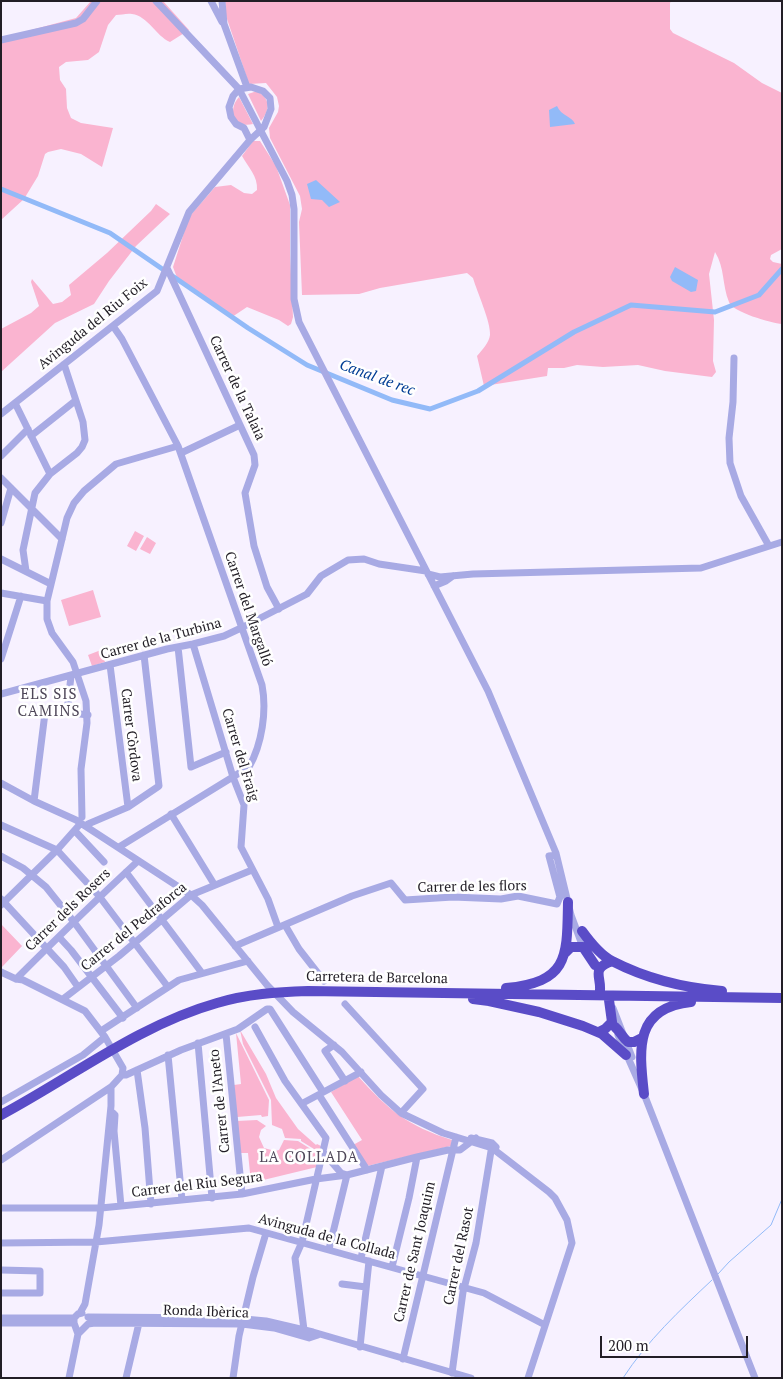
<!DOCTYPE html>
<html>
<head>
<meta charset="utf-8">
<style>
	body { margin:0 }
	#map { position:relative; width:783px; height:1379px; overflow:hidden; background:#f7f1ff; font-family:"PT Serif",serif }
	canvas { display:block }
	.frame { position:absolute; inset:0; border:2px solid #221e26; pointer-events:none }
	.scale { position:absolute; left:600px; top:1336px; width:148px; height:22px; box-sizing:border-box; border:2px solid #221e26; border-top:0; padding-left:6px; font-size:15px; line-height:18px; white-space:nowrap; color:#221e26; -webkit-text-stroke:4px #fff; paint-order:stroke }
</style>
</head>
<body>
<div id="map">
<canvas width="783" height="1379"></canvas>
<div class="frame"></div>
<div class="scale">200 m</div>
</div>
<script>
const ctx = document.querySelector('canvas').getContext('2d');
ctx.lineJoin = 'round';
function fill(path, color) {
  ctx.fillStyle = color;
  ctx.fill(path, 'evenodd');
}
function strokePath(path, color, width, dash) {
  ctx.strokeStyle = color;
  ctx.lineWidth = width;
  ctx.lineCap = dash ? 'butt' : 'round';
  ctx.setLineDash(dash || []);
  ctx.stroke(path);
}
function drawText(font, color, halo, rows, align = 'center') {
  ctx.font = font + ' "PT Serif",serif';
  ctx.lineWidth = 5;
  ctx.setLineDash([]);
  ctx.textBaseline = 'middle';
  ctx.strokeStyle = halo;
  ctx.fillStyle = color;
  for (const [text, x, y, turn = 0] of rows) {
    ctx.save();
    ctx.translate(x, y);
    ctx.rotate((+turn || 0) * Math.PI / 180);
    ctx.textAlign = isNaN(turn) ? turn : align;
    if (halo) ctx.strokeText(text, 0, 0);
    ctx.fillText(text, 0, 0);
    ctx.restore();
  }
}
const green = new Path2D(`
	M91,1H163L189,30L170,42C156,36 148,16 132,14C127,13 121,15 116,15L108,25L99,52L88,60L66,62L59,67L60,80L66,89L67,108L71,118L81,123L113,128L102,167L81,154L61,149L48,152L45,154L38,176L24,199L1,220V38L76,18Z
	M225,1H671L670,3V29L673,33L734,63L762,83L782,93V249L771,255L770,259L773,262L782,264V324C771,323 732,312 729,302C722,285 725,268 715,252L709,274L714,320L713,361L716,372L712,377L665,371L638,365L603,367L577,365L564,368H548L547,376L484,386L477,356C482,350 489,343 490,335C491,322 477,292 473,278L467,273L380,288L359,294L302,295L299,222L302,209L300,196L270,138L269,128L278,112L279,106L277,97L266,83L249,84L226,16Z
	M257,91C271,99 270,110 261,121L248,94Z
	M239,97L253,124C234,129 227,110 239,97Z
	M253,141H260L276,166L290,205V254L293,317L291,324L288,326L279,320L247,307L232,317L179,283L173,267L189,217L215,187L231,185L244,193L252,194L257,190C258,176 248,167 242,156Z
	M156,204L170,214L136,246L109,281L94,304L55,323L1,372V329L31,313L39,306L31,282L32,279L53,304L62,302L71,295L69,285L107,253L151,211Z
	M135,531L144,536L136,551L127,546Z
	M147,537L156,543L150,554L140,549Z
	M93,590L101,617L69,626L61,600Z
	M101,650L105,662L92,666L88,655Z
	M1,924L22,946L2,967L1,966Z
	M240,1030L266,1074L276,1098L298,1129L316,1145L317,1144L321,1146L320,1151L314,1149L301,1141V1139L285,1138L282,1129L272,1125L271,1100L243,1044Z
	M236,1033L269,1100L268,1116L262,1117L261,1115L237,1117L234,1085L241,1084Z
	M358,1076C388,1110 408,1126 452,1140L451,1146L367,1166L353,1145L362,1140L331,1092Z
	M257,1120L266,1126L261,1130L259,1137L264,1148L275,1151L279,1150L284,1140L298,1141L314,1151L319,1153L317,1167L251,1183L248,1153H240L237,1121Z`);
const water = new Path2D(`
	M557,106C561,116 572,116 575,124L550,127L549,110Z
	M316,180L340,202L329,207L322,200L311,199L307,184Z
	M675,267L698,280L696,291L691,292L672,281L670,277Z`);
const stream = new Path2D(`
	M718,1274L729,1262L771,1225L782,1199
	M623,1378C647,1341 680,1310 712,1280`);
const canal = new Path2D(`
	M1,189L110,233L248,328L307,365L392,400L430,409L478,391L574,332L631,305L715,312L759,295L782,269`);
const minor = new Path2D(`
	M156,1L239,89L287,181L292,195L294,209V299L299,322L488,691L556,853L571,915L584,950
	M211,1L222,22
	M222,1L224,24L247,87
	M1,40L76,23L83,19L97,1
	M167,268L254,455L255,465L245,493L254,546L267,587L279,609
	M113,326L122,339L178,446L262,685C267,711 262,744 249,767L119,847
	M734,358L733,402L729,438L730,463L741,496L769,546
	M15,403L50,474
	M1,414L157,291L189,212L250,140L264,127L271,109L270,98L263,91L251,87L239,89L233,96L229,107L231,117L236,124L244,128L250,140
	M31,436L75,401
	M181,453L240,425
	M1,456L28,429
	M1,478L62,539
	M1,523L11,488
	M1,559L51,584
	M26,571L23,550L35,493L50,474L77,453L82,447L85,440L83,422L64,364
	M428,574L440,577L473,574L701,568L782,542
	M434,586L446,581L453,576
	M1,593L47,601
	M193,644L233,777L244,805L241,847L268,899L278,927
	M178,647L191,767L226,752
	M1,659L21,596
	M110,665L128,807
	M1,694L167,649L193,644L224,636L241,628L307,594L321,576L348,560L364,559L379,564L426,571
	M67,712L71,676
	M1,783L34,801L76,820L191,895L202,905L267,985L293,1012L342,1052L381,1095L401,1113L443,1133L492,1148L549,1192L555,1198L567,1220L572,1243L528,1378
	M34,801L45,713L49,710L88,715
	M171,814L214,884
	M82,817L81,769L87,723L86,701L73,662L52,633L47,619V601L62,539L67,518L74,503L84,491L116,464L178,446
	M88,824L128,807L159,786L144,655
	M1,825L57,850L99,896L168,987
	M75,831L104,862
	M1,856L23,868L46,887L74,922L137,1008
	M126,872L202,973
	M1,899L64,967L78,987
	M1,905L57,850L81,823
	M285,925L299,949L324,981
	M59,937L71,950L123,1018
	M235,946L352,896L391,883L405,900L453,897L501,899L518,896L557,904L560,897L549,856L556,855
	M1,972L16,979L23,980L85,1011L105,1037L123,1068L122,1075L111,1087V1106L99,1225L85,1304L80,1313
	M16,979C56,939 97,899 138,861
	M63,999L119,956L191,895L252,870
	M345,1004L423,1089L401,1113
	M613,1008L632,1057
	M255,1027L285,1081L326,1138L302,1242L295,1258L304,1330
	M101,1031L179,980L248,961
	M226,1034L242,1194
	M618,1035L644,1094L755,1378
	M198,1043L212,1198
	M334,1045L325,1051L345,1081
	M168,1055L182,1200
	M137,1070L145,1128L151,1204
	M122,1075H126L181,1050L238,1029L267,1009H270L323,1092
	M319,1095L367,1170
	M1,1102L83,1055L105,1037
	M303,1103L361,1072
	M112,1120L113,1113L115,1115L114,1131L121,1206
	M471,1138L492,1143L496,1147
	M323,1152L341,1173L347,1175L329,1249
	M1,1160L111,1087
	M1,1208H101L242,1194L316,1179L347,1175L417,1157L448,1150H460L476,1138
	M1,1243L96,1242L249,1228L484,1293L545,1325
	M361,1258L382,1166
	M392,1267L409,1198L417,1157
	M1,1270L40,1271V1293H1
	M342,1284L366,1287
	M88,1317L234,1318L266,1321L313,1332L471,1378
	M1,1318H74
	M1,1323H74
	M78,1334L88,1324L95,1323L242,1324L274,1328L309,1338L318,1335
	M360,1347L369,1261
	M403,1359L456,1137
	M452,1373L463,1292L476,1243L492,1145
	M69,1378L78,1334L74,1323V1318L78,1314L82,1313
	M126,1378L139,1323
	M233,1378L239,1336L253,1277L266,1233`);
const highway = new Path2D(`
	M582,931C590,942 600,955 612,961C645,978 685,988 722,991
	M564,954L571,947H583L595,965
	M506,988C569,982 567,957 568,902
	M600,990C601,975 591,969 612,961
	M473,999L489,1001L539,1012L583,1026L602,1034L626,1055
	M615,1027C620,1031 622,1037 628,1042H634L642,1038
	M599,1032L605,1029L612,1022L609,1000
	M644,1094C639,1049 634,1008 691,1002
	M1,1115C72,1077 139,1025 217,1003C247,994 277,992 308,991L782,998`);
const streetNames = [
	["Avinguda del Riu Foix",93,324,-39],
	["Carrer de la Talaia",237,388,65],
	["Carrer del Margalló",248,609,71],
	["Carrer de la Turbina",161,639,-15],
	["Carrer Còrdova",131,735,83],
	["Carrer del Fraig",240,755,73],
	["Carrer de les flors",472,887,-1],
	["Carrer dels Rosers",68,910,-44],
	["Carrer del Pedraforca",134,927,-39],
	["Carretera de Barcelona",377,978,1],
	["Carrer de l'Aneto",220,1101,-96],
	["Carrer del Riu Segura",197,1185,-7],
	["Avinguda de la Collada",327,1237,15],
	["Carrer de Sant Joaquim",415,1252,-77],
	["Carrer del Rasot",459,1256,-78],
	["Ronda Ibèrica",206,1312,2]
];
const waterNames = [
	["Canal de rec",377,378,20]
];
const neighbourhoodNames = [
	["ELS SIS",49,695],
	["CAMINS",49,712],
	["LA COLLADA",309,1158]
];
fill(green, '#fab4d0');
fill(water, '#92baf8');
strokePath(stream, '#92baf8', 1);
strokePath(canal, '#92baf8', 5);
strokePath(minor, '#a8aae4', 7);
strokePath(highway, '#5a4cc7', 10);
drawText('14px', '#221e26', '#fff', streetNames);
drawText('italic 15px', '#003d94', '#fff', waterNames);
ctx.letterSpacing = '1px';
drawText('15px', '#4e4658', '#fff', neighbourhoodNames);
ctx.letterSpacing = '0px';
</script>
</body>
</html>
